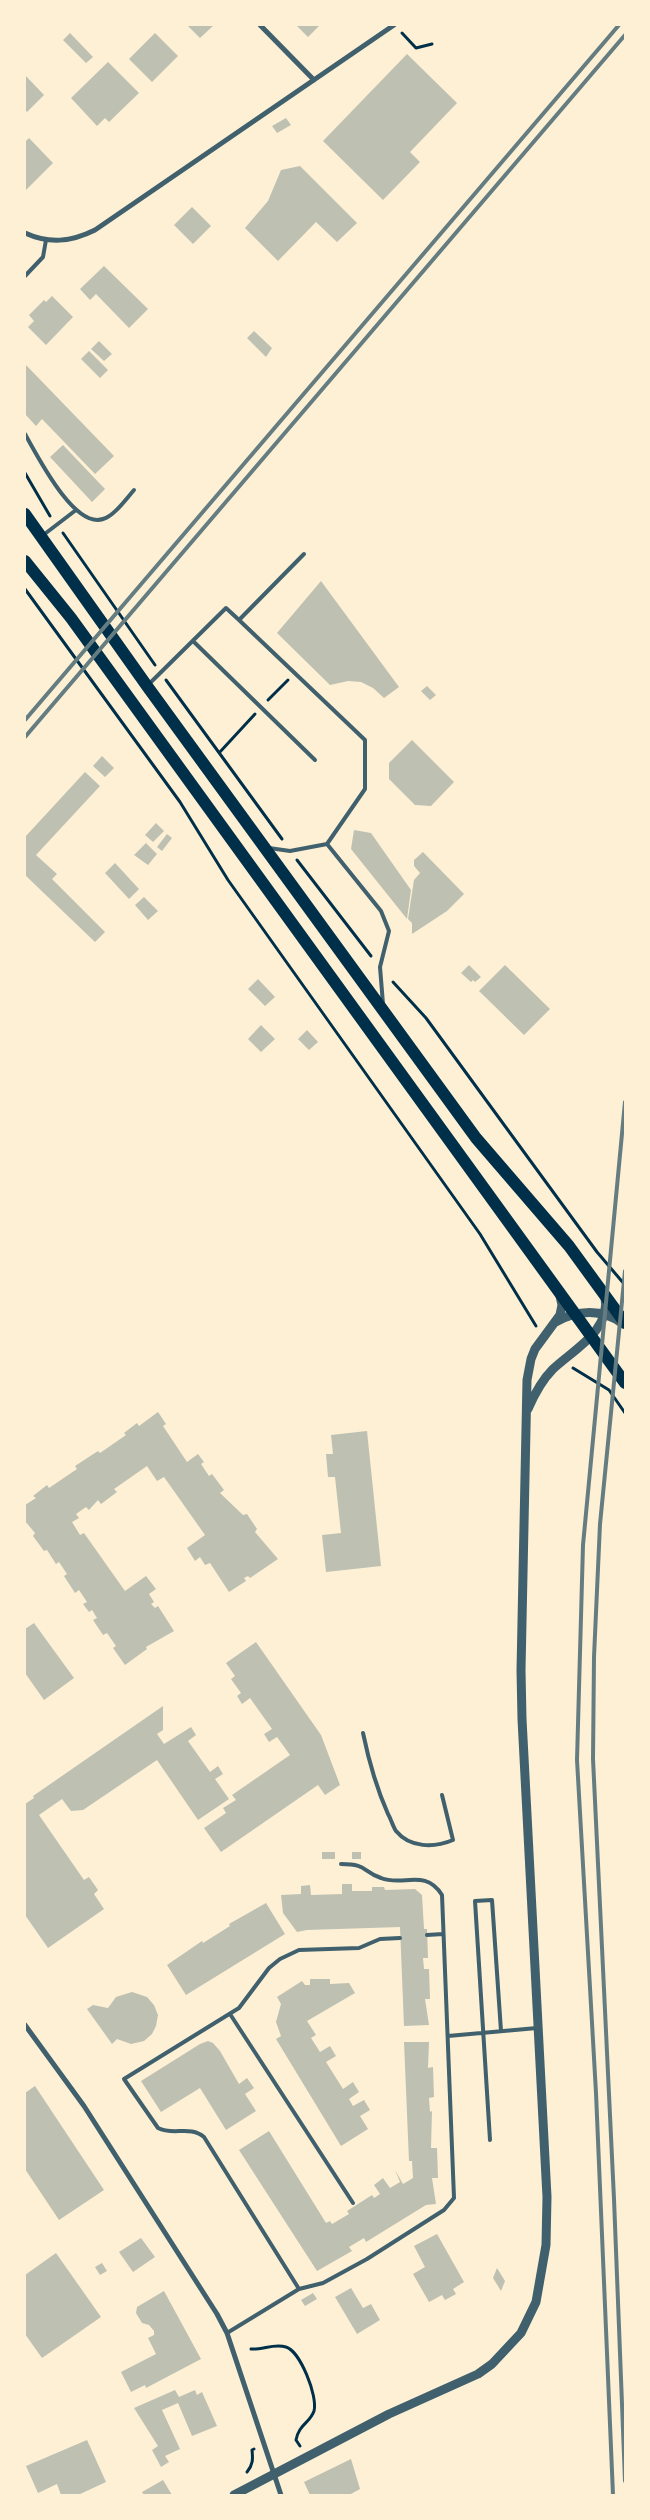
<!DOCTYPE html>
<html>
<head>
<meta charset="utf-8">
<style>
	body { margin:0 }
	#map { position:relative; width:650px; height:2520px; overflow:hidden; background:#fdf0d5; font-family:Helvetica,sans-serif }
	canvas { display:block }
	.frame { position:absolute; inset:0; border:26px solid #fdf0d5; pointer-events:none }
</style>
</head>
<body>
<div id="map">
<canvas width="650" height="2520"></canvas>
<div class="frame"></div>
</div>
<script>
const ctx = document.querySelector('canvas').getContext('2d');
ctx.lineJoin = 'round';
function fill(path, color) {
  ctx.fillStyle = color;
  ctx.fill(path, 'evenodd');
}
function strokePath(path, color, width, dash) {
  ctx.strokeStyle = color;
  ctx.lineWidth = width;
  ctx.lineCap = dash ? 'butt' : 'round';
  ctx.setLineDash(dash || []);
  ctx.stroke(path);
}
const building = new Path2D(`
	M187,25H214L200,38Z
	M296,25H320L308,37Z
	M70,33L93,57L86,63L63,40Z
	M155,33L178,56L152,82L129,59Z
	M407,54L457,103L410,152L420,162L383,200L323,141Z
	M108,62L139,93L109,122L105,118L97,126L71,98Z
	M25,75L44,95L27,112L25,110Z
	M286,118L291,125L277,133L272,126Z
	M29,138L53,163L25,191V142Z
	M300,166L357,223L337,242L316,222L278,261L245,228L268,201L281,170Z
	M192,207L211,226L193,244L174,225Z
	M104,266L148,309L129,328L96,294L90,300L80,289Z
	M52,296L73,317L46,345L28,327L34,321L29,315L44,300L46,302Z
	M254,331L272,348L266,357L247,338Z
	M99,341L112,354L104,361L91,349Z
	M89,351L108,370L100,378L81,359Z
	M25,364L114,456L95,474L42,419L36,426L25,414Z
	M63,445L105,489L92,502L50,457Z
	M321,581L399,687L384,698L373,688L361,682L348,681L330,685L277,633Z
	M427,686L436,695L430,700L421,691Z
	M412,740L454,782L431,806L415,805L389,779V763Z
	M102,756L114,768L105,777L93,766Z
	M85,772L100,786L36,855L57,874L52,879L105,932L95,942L25,875V837Z
	M156,823L164,831L153,842L145,835Z
	M354,830L371,833L411,890L407,919L351,849Z
	M167,834L172,838L162,851L157,847Z
	M146,843L157,854L148,865L134,855Z
	M423,852L464,894L447,911L412,934V923L408,919L414,880L420,873L414,866V860Z
	M115,863L139,889L129,899L105,873Z
	M144,897L158,911L148,920L135,905Z
	M469,965L481,977L475,982L473,980L471,982L461,973Z
	M505,965L550,1009L524,1035L479,991Z
	M258,979L275,997L265,1006L248,989Z
	M261,1025L275,1039L261,1052L248,1039Z
	M307,1030L318,1042L309,1050L298,1039Z
	M158,1412L166,1424L163,1426L187,1462L198,1454L204,1462L201,1464L209,1476L212,1474L224,1490L220,1493L243,1515L247,1514L257,1529L255,1532L278,1559L250,1578L248,1576L244,1578L246,1581L229,1592L210,1563L205,1565L200,1557L195,1561L187,1548L205,1535L164,1477L157,1481L147,1466L114,1489L117,1492L101,1504L98,1500L89,1510L86,1507L76,1514L79,1518L72,1522L80,1535L84,1533L125,1591L146,1576L156,1589L149,1594L154,1602L151,1604L155,1608L158,1606L174,1631L146,1647L147,1649L125,1665L113,1648L116,1646L107,1633L103,1635L93,1620L97,1618L92,1610L89,1612L83,1604L87,1602L79,1590L75,1593L64,1576L67,1574L59,1562L56,1564L47,1550L44,1551L33,1536L35,1533L25,1521V1505L36,1498L33,1496L47,1485L49,1488L77,1469L75,1466L98,1451L100,1453L126,1435L124,1433L137,1423L139,1426Z
	M367,1431L381,1566L326,1572L322,1535L341,1533L335,1477H328L326,1454H333L331,1435Z
	M34,1623L74,1678L44,1700L25,1673V1629Z
	M256,1642L321,1735L340,1785L325,1795L318,1785L221,1852L204,1828L226,1813L223,1808L236,1800L232,1795L290,1755L277,1737L269,1742L264,1734L272,1729L250,1698L242,1704L237,1696L241,1693L231,1679L235,1676L226,1663Z
	M163,1706V1730L157,1734L164,1744L191,1727L196,1735L188,1741L210,1772L218,1766L223,1774L215,1779L229,1799L198,1820L157,1760L83,1810L71,1811L62,1799L39,1815L84,1880L89,1877L98,1890L94,1894L104,1909L48,1948L25,1915V1804L34,1798L33,1796Z
	M322,1852H335V1859H322Z
	M352,1852H361V1859H352Z
	M342,1884H352V1891H372V1887H384L385,1890L415,1889L422,1895L424,1929H427L428,1958H423L424,1969H429L430,1999H425L429,2025L404,2026L400,1927L307,1930L297,1932L283,1913L281,1895L301,1894V1886L310,1885L311,1895L342,1894Z
	M266,1903L285,1934L186,1995L167,1965L202,1941L203,1943L230,1926L229,1924Z
	M310,1979H330V1984L349,1983L355,1993L307,2021L316,2035L311,2038L320,2052L330,2046L336,2056L326,2062L343,2089L353,2082L359,2092L349,2099L353,2106L364,2100L370,2110L360,2116L368,2129L341,2146L276,2039L281,2036L276,2022L281,2004L277,1997L302,1981L305,1985H310Z
	M132,1992L147,1997L154,2005L158,2015L156,2026L152,2034L144,2041L131,2044L117,2039L112,2044L87,2009L93,2005L108,2008L116,1997Z
	M208,2041L213,2043L220,2051L239,2084L247,2078L254,2088L245,2094L256,2111L226,2130L200,2088L161,2112L141,2081L200,2044Z
	M404,2042H429L428,2068L433,2067L434,2097L429,2098L430,2112L432,2111L431,2148H437L438,2178H432L436,2204L426,2205L366,2242L364,2238L349,2247L352,2251L317,2271L239,2150L269,2131L326,2223L330,2221L332,2224L349,2214L347,2211L372,2195L374,2198L380,2194L374,2185L383,2178L390,2188L400,2182L395,2170L403,2184L413,2178L412,2161H409Z
	M35,2086L104,2190L59,2220L25,2169V2093Z
	M437,2234L464,2282L453,2289L456,2294L445,2300L442,2295L429,2302L413,2274L425,2267L414,2246Z
	M141,2238L155,2257L133,2272L119,2252Z
	M56,2253L101,2317L42,2358L25,2334V2275Z
	M102,2263L107,2271L100,2275L95,2267Z
	M497,2268L505,2281L501,2291L493,2278Z
	M351,2288L363,2308L371,2304L380,2320L357,2334L335,2297Z
	M164,2291L201,2359L146,2388L145,2385L131,2392L121,2372L156,2354L148,2338L154,2335V2331L149,2325L142,2323L136,2313L137,2307Z
	M313,2293L317,2299L305,2306L301,2300Z
	M175,2390L179,2397L195,2390L197,2395L202,2392L217,2426L192,2436L178,2403L162,2410L180,2449L165,2456L169,2462L161,2467L152,2450L158,2446L134,2408Z
	M87,2440L106,2482L78,2495H61L57,2484L38,2493L26,2466Z
	M351,2459L360,2489L349,2495H310L304,2482Z
	M163,2480L172,2495H144L142,2492Z`);
const path = new Path2D(`
	M402,33L416,48L432,44
	M25,473L50,516
	M63,533L155,665
	M25,589L180,802L228,880L480,1234L536,1326
	M166,680L282,839
	M268,700L288,680
	M219,753L255,714
	M297,860L371,956
	M393,982L426,1018L597,1252L625,1285
	M573,1368L609,1390L625,1413
	M251,2349C263,2350 274,2343 286,2347C300,2351 318,2396 314,2411C310,2423 299,2424 296,2440L300,2446
	M247,2472C253,2465 253,2459 252,2450L254,2449`);
const service = new Path2D(`
	M25,276L43,257L46,240
	M25,434C37,455 74,529 103,519C114,516 126,499 134,490
	M42,536L76,510
	M239,620L365,740V789L327,844
	M194,642L315,760
	M149,684L226,608L239,620L304,554
	M269,848L290,851L327,844L381,911L389,931L380,967L383,1004
	M363,1733C369,1762 376,1787 388,1814C391,1819 393,1827 396,1831C410,1848 434,1848 453,1840L442,1795
	M427,1935L443,1934
	M230,2014L353,2203
	M448,2036L537,2028
	M490,2140L475,1901L492,1900L501,2031
	M299,2289L204,2137C190,2125 173,2136 158,2128L124,2079L239,2008L269,1968L280,1959L299,1950L359,1948L380,1939L400,1938
	M227,2333L299,2289L323,2283L367,2259L444,2210L454,2198L442,1895C425,1868 403,1887 381,1878C361,1871 368,1864 341,1864`);
const minor = new Path2D(`
	M260,25L314,80
	M25,233C49,244 71,242 95,230L394,25
	M25,2025L84,2106L217,2314L227,2333L281,2495`);
const tertiary = new Path2D(`
	M556,1322C576,1310 603,1308 623,1324
	M528,1409C534,1395 542,1380 553,1369C574,1349 611,1331 605,1296
	M234,2495L389,2414L478,2374L492,2364L521,2333L536,2302L546,2245L547,2197L522,1719L521,1670L527,1380L531,1359L535,1349L560,1315L562,1305L560,1296`);
const primary = new Path2D(`
	M25,514L147,686L476,1138L569,1246L625,1323
	M25,561L71,618L625,1383`);
const rail = new Path2D(`
	M25,720L619,25
	M25,737L625,35
	M625,1271L600,1524L594,1657L593,1759L614,2199L625,2481
	M613,2495L596,2093L577,1760L583,1545L625,1102`);
fill(building, '#bec0b2');
strokePath(path, '#003049', 3);
strokePath(service, '#3f606c', 4);
strokePath(minor, '#3f606c', 5);
strokePath(tertiary, '#3f606c', 9);
strokePath(primary, '#003049', 12);
strokePath(rail, '#657d81', 4);
</script>
</body>
</html>
